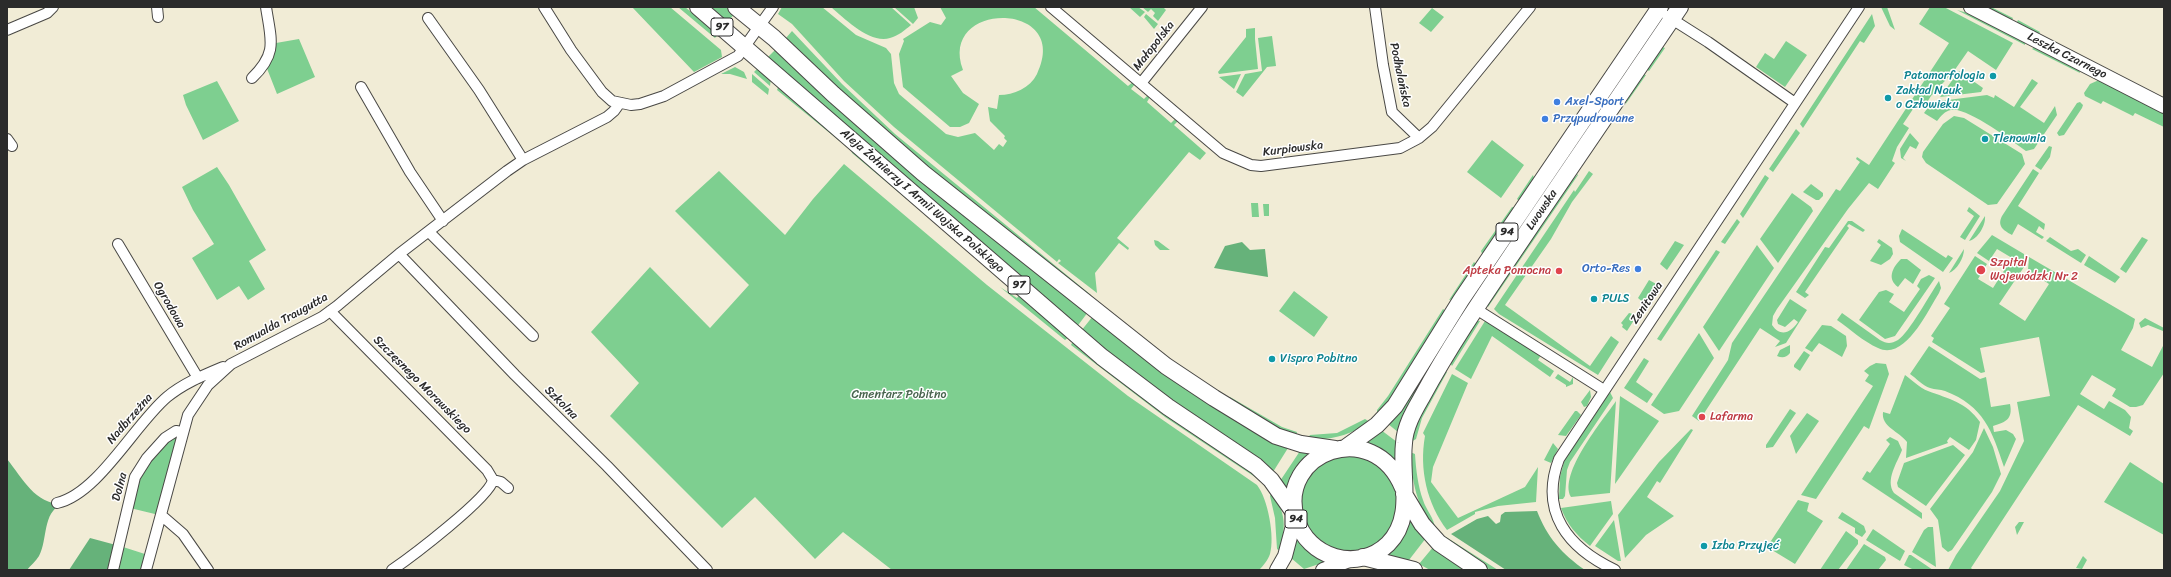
<!DOCTYPE html>
<html>
<head>
<meta charset="utf-8">
<style>
	body { margin:0 }
	#map { position:relative; width:2171px; height:577px; overflow:hidden; background:#f1ecd6; font-family:Sriracha,sans-serif }
	canvas { display:block }
	.frame { position:absolute; inset:0; border:8px solid #2b2b2b; pointer-events:none }
</style>
</head>
<body>
<div id="map">
<canvas width="2171" height="577"></canvas>
<div class="frame"></div>
</div>
<script>
const ctx = document.querySelector('canvas').getContext('2d');
ctx.lineJoin = 'round';
function fill(path, color) {
  ctx.fillStyle = color;
  ctx.fill(path, 'evenodd');
}
function strokePath(path, color, width, dash) {
  ctx.strokeStyle = color;
  ctx.lineWidth = width;
  ctx.lineCap = dash ? 'butt' : 'round';
  ctx.setLineDash(dash || []);
  ctx.stroke(path);
}
function drawText(font, color, halo, rows, align = 'center') {
  ctx.font = font + ' Sriracha,sans-serif';
  ctx.lineWidth = 3;
  ctx.setLineDash([]);
  ctx.textBaseline = 'middle';
  ctx.strokeStyle = halo;
  ctx.fillStyle = color;
  for (const [text, x, y, turn = 0] of rows) {
    ctx.save();
    ctx.translate(x, y);
    ctx.rotate((+turn || 0) * Math.PI / 180);
    ctx.textAlign = isNaN(turn) ? turn : align;
    if (halo) ctx.strokeText(text, 0, 0);
    ctx.fillText(text, 0, 0);
    ctx.restore();
  }
}
const green = new Path2D(`
	M632,7H670L721,50L722,57L694,72Z
	M678,7H685L718,34L715,38Z
	M710,7H727L735,13L728,22Z
	M782,7H822L856,35L886,48L891,54L894,83L899,94L946,134L958,137L975,133L994,150L999,144L1003,147L1007,141L1004,138L1005,136L990,121L988,107L997,109L999,95C1014,95 1030,88 1037,74C1073,0 937,0 963,70L951,76L963,93L979,104L969,123L960,127H950L903,87L899,54L904,41L903,39L930,22L941,25L946,18L940,7H1034L1128,86L1133,82L1135,84L1131,89L1144,99L1148,95L1150,97L1147,102L1171,123L1176,118L1178,121L1174,125L1206,153L1200,160L1189,152L1117,238L1129,248L1128,250L1119,243L1095,273L1097,293L1058,263L1061,261L1059,259L1057,262L894,127L844,81L792,24L778,14Z
	M831,7H891L911,25C905,30 898,36 890,38C870,44 845,19 831,7Z
	M894,7H914L918,18L913,24Z
	M1129,7H1138L1145,12L1140,17Z
	M1142,7H1163L1166,10L1158,21L1153,16L1155,13L1151,9L1148,12Z
	M1881,7H1887L1895,30L1890,26Z
	M1930,7H1944L2013,43L1996,70L1968,51L1954,71L1931,96L1924,107L1917,103L1903,124L1909,128L1897,147L1892,161L1895,163L1878,189L1869,183L1848,209L1777,309L1773,316L1772,325C1781,338 1791,332 1798,322L1794,319L1785,327L1778,324L1777,320L1790,299L1807,310L1786,343L1775,347L1780,341L1760,328L1699,421L1692,416L1728,360L1732,343L1836,189L1840,191L1860,162L1856,159L1857,157L1869,165L1949,43L1919,24Z
	M1987,7H1991L2013,18L2011,22L1986,9Z
	M1432,8L1444,17L1431,32L1419,23Z
	M1957,10L1978,16L2025,42V45Z
	M1146,14L1158,24L1154,29L1144,17Z
	M1872,14L1875,26L1864,43L1860,41L1803,128L1800,124Z
	M2018,20L2040,32L2038,35L2016,24Z
	M1255,28V39L1258,69L1219,74L1218,72L1246,37V29Z
	M792,31L842,84L895,134L1091,295H1086L1028,250L883,130L786,38Z
	M1272,36L1276,66L1267,67L1243,97L1236,92L1245,74L1262,71L1258,38Z
	M1647,36L1651,39L1398,432L1388,424Z
	M299,39L315,77L277,94L266,66L276,43Z
	M1786,41L1807,55L1785,87L1756,67L1765,53L1774,59Z
	M1660,46L1665,48L1649,71L1645,68Z
	M2035,47L2079,69L2080,73L2032,49Z
	M775,50L822,95L1088,312L1076,328L766,59Z
	M735,67L744,72L747,79L730,74H721Z
	M758,68L771,78L770,86L754,72Z
	M1959,71L1983,88L1981,92L1940,97Z
	M752,74L769,89L768,95L752,82Z
	M1241,74L1234,89L1219,77Z
	M1641,74L1646,75L1625,105L1633,86Z
	M2032,79L2038,83L2020,107L2044,123L2055,106L2057,115L2034,149L2026,151C2012,141 1966,106 1951,110C1945,111 1941,116 1937,121L1924,113L1932,102L1987,95L1994,98L1995,95L2014,107Z
	M2099,80L2164,111V127L2135,113L2133,116L2103,101L2101,104L2085,96L2084,93L2090,84Z
	M217,81L239,121L203,140L186,105L183,95Z
	M779,85L843,142L842,143L777,90Z
	M2080,102L2083,105L2082,108L2064,135L2059,136L2057,133L2077,103Z
	M1954,116L1964,118L2022,154L2025,164L1997,204L1988,205L1926,163L1922,157L1923,152L1943,124Z
	M1796,129L1800,133L1773,172L1769,169Z
	M1910,133L1919,143L1916,149L1910,146L1903,158L1906,161L1901,158L1900,149Z
	M1492,140L1524,165L1501,198L1467,172Z
	M2049,146L2052,147L2050,157L2041,170L2035,166Z
	M851,149L947,233L852,153Z
	M844,164L987,285L1128,396L1257,485C1268,499 1275,537 1270,554C1268,560 1263,566 1259,570H892L843,532L815,559L755,497L722,528L610,416L639,383L591,332L650,267L710,328L749,285L675,211L719,171L785,235L813,199Z
	M217,167L229,185L266,250L249,261L265,289L248,300L239,286L217,300L192,258L214,244L193,210L182,187Z
	M2033,169L2039,173L2018,206L2045,224L2044,230L2039,226L2036,232L2044,237L2042,239L2018,224L2012,235C2003,230 1997,226 2002,216Z
	M1589,171L1593,174L1572,202L1551,239L1505,305L1590,366L1611,336L1619,342L1598,375L1499,314L1494,309L1574,190L1575,192Z
	M1578,174V175L1488,307V300L1562,190Z
	M1533,175L1535,181L1521,203L1517,199Z
	M1765,175L1769,178L1743,218L1740,214Z
	M1811,184L1823,193V196L1819,200H1816L1803,192Z
	M1792,193L1811,207L1813,211L1778,263L1760,239Z
	M1251,203H1258L1259,217H1252Z
	M1263,204H1269V216H1264Z
	M1512,207L1515,208L1483,256L1481,251Z
	M1969,207L1980,216L1965,240L1960,237L1974,216L1967,211Z
	M1985,216C1986,225 1978,239 1969,241Z
	M1737,219L1740,222L1725,244L1721,242Z
	M1848,221H1852L1865,230L1863,232L1849,224L1847,226L1849,228L1805,292L1809,295L1805,298L1796,292L1825,247L1829,248Z
	M1902,229L1946,258L1948,255L1953,258L1943,272L1900,242L1899,236Z
	M1992,235L2024,254V267L1999,304L2025,321L2049,284L2028,270L2029,257L2135,319L2133,328L2121,350L2152,367L2164,344V373L2143,405L2136,407H2130L2112,396L2116,389L2092,375L2080,394L2104,409L2109,401L2125,410L2131,417L2129,428L2133,431L2130,436L2078,405L1971,568L1973,570H1948L1956,555L2000,491L2024,441L2017,402L2050,396L2039,337L1980,348L1985,372L1981,373L1932,342L1934,338L1931,336L1950,308L1944,304L1975,256L1987,264L1978,279L1993,288L2012,258L1997,249L1989,261L1977,253Z
	M2050,237L2071,251L2078,249L2086,255L2081,263L2046,241Z
	M2142,237L2148,240L2126,273L2120,269Z
	M1879,239L1892,248L1893,254L1890,259L1881,265L1870,261L1881,245L1877,242Z
	M1154,240L1158,241L1170,250H1160L1155,245Z
	M1675,241L1684,245L1667,270L1660,264Z
	M1757,245L1774,268L1719,351L1703,327Z
	M1964,249C1964,258 1957,270 1949,273Z
	M1716,250L1720,252L1661,341L1657,339Z
	M2089,256L2120,277L2115,283L2084,265Z
	M1901,259H1907L1921,270L1913,284L1905,278L1898,287C1887,279 1892,268 1901,259Z
	M1474,262L1478,266L1453,299L1449,300Z
	M1929,275L1935,278L1895,336L1885,339L1859,320L1879,292L1886,290L1894,294L1889,302L1904,312L1920,289L1917,286L1921,279Z
	M1649,280L1658,285L1645,304L1638,298Z
	M1939,281L1941,288L1939,293C1927,312 1905,361 1878,348C1864,342 1850,329 1837,320L1842,313L1880,340C1887,344 1891,344 1898,340C1909,333 1930,294 1939,281Z
	M1000,287L1017,298L1020,294L1069,337L1065,340Z
	M1294,291L1328,317L1314,337L1279,311Z
	M1443,309L1446,311L1397,392L1377,417V410L1388,396Z
	M1629,313L1633,314L1636,317L1627,331L1622,327L1623,325L1621,323Z
	M1093,316L1288,448L1273,472L1198,420L1081,331Z
	M2145,318L2164,328L2163,331L2148,325L2141,328L2139,323Z
	M1476,321H1480L1452,366L1449,361Z
	M1485,321L1541,355L1538,360L1554,371L1550,377L1492,336L1471,379L1455,369Z
	M1822,325L1831,326L1846,336L1847,346L1842,357L1819,343L1812,352L1805,348Z
	M1699,333L1714,358L1679,411L1664,414L1651,405Z
	M1073,341L1239,460L1261,481L1165,417L1071,345Z
	M1790,345V353C1786,358 1782,358 1777,356L1780,350Z
	M1929,346L1980,379L1986,377L1991,407L2010,404C2013,419 2006,422 1993,426L1994,432L2006,430L2013,434L2016,439L2004,467C1992,431 1984,406 1945,391C1940,389 1935,390 1930,388C1923,386 1916,378 1910,374Z
	M1804,351L1810,355L1800,371L1794,367V365Z
	M1644,358L1649,361L1636,382L1653,394L1647,403L1624,388Z
	M1876,363L1886,364L1889,374L1869,429L1864,426L1816,499L1801,495L1873,386L1865,381L1869,375L1864,371L1870,366Z
	M1445,372H1447L1422,418L1416,439L1411,442L1421,413Z
	M1452,374L1468,383L1433,467L1431,482L1458,518L1525,487L1538,467L1536,502L1498,506L1475,512V514L1447,530C1427,504 1419,469 1425,436L1423,433Z
	M1558,374L1570,382L1573,377V384L1566,387V385L1555,378Z
	M1905,375C1912,380 1920,388 1928,391C1949,399 1966,402 1980,422L1976,440L1969,450L1950,437L1947,441L1948,443L1906,458L1907,442C1899,431 1881,427 1883,412L1890,414Z
	M1590,390L1591,397L1587,406L1584,407L1581,402Z
	M1610,392L1613,398L1570,462L1567,470L1565,496L1563,499H1559L1560,477L1565,458Z
	M1620,396L1659,421L1615,484Z
	M1230,397L1282,427L1297,432L1296,436L1279,429L1228,400Z
	M1616,401L1610,493L1571,497C1558,474 1603,420 1616,401Z
	M1790,409L1796,413L1773,447L1766,448V445Z
	M1575,411H1577L1581,415L1566,436L1558,435Z
	M1807,413L1819,421L1796,454L1790,436Z
	M1365,419L1370,422C1350,435 1331,441 1307,439L1310,435L1337,433Z
	M1984,428L1993,447L2001,474L1992,492L1952,550L1948,552L1942,547L1938,520L1930,509L1973,452Z
	M1691,429L1693,430L1660,483L1657,481L1647,497L1674,516L1646,535L1625,558L1618,515L1659,462Z
	M1381,430L1397,442L1396,463L1362,443Z
	M180,435L159,515L130,508L135,482L166,440Z
	M1890,437L1898,441L1902,450C1897,463 1885,480 1894,493L1922,513V519L1862,479L1867,471L1870,473L1890,444L1886,440Z
	M1553,443L1558,449L1551,463L1544,460Z
	M1953,445L1965,455L1926,506L1898,487L1897,483L1904,463Z
	M1300,451L1312,453L1288,491L1280,481Z
	M1410,452L1415,454C1416,470 1418,486 1423,500C1426,510 1435,519 1435,529C1416,508 1412,478 1410,452Z
	M1301 504a48 48 0 1 1 96 0a48 48 0 1 1-96 0Z
	M2130,462L2164,484V535L2104,502Z
	M1272,492C1286,514 1286,525 1280,551L1277,549L1275,518L1270,496Z
	M1798,500L1809,503L1807,511L1823,521L1795,564L1767,547Z
	M1611,501L1613,514L1590,546C1576,535 1567,524 1561,508Z
	M1842,512L1864,526L1866,532L1862,537L1855,533V528L1838,518Z
	M1409,517L1426,538L1409,560L1385,556Z
	M1614,520L1621,561H1618L1595,546Z
	M2019,522H2024L2017,535L2015,527Z
	M1928,527H1933L1936,567L1912,552L1924,530Z
	M1873,529L1905,551L1900,561L1866,540Z
	M1846,531L1858,540V544L1838,570H1820Z
	M1296,537L1325,561V562L1304,569L1291,558Z
	M1444,537H1446L1498,570C1478,570 1457,551 1444,537Z
	M1864,544L1885,557L1886,560L1878,570H1846Z
	M120,546L148,555L144,570H115Z
	M1434,546L1469,570H1430L1419,564Z
	M1909,555H1911L1933,570H1914L1904,565Z
	M2083,556L2087,560L2082,569L2076,568Z`);
const forest = new Path2D(`
	M1242,242L1250,250L1265,249L1268,277L1214,268L1225,246Z
	M7,459C23,479 35,504 62,504C42,513 48,539 39,556C36,561 30,566 27,570H7Z
	M1537,511C1547,537 1562,554 1585,570H1506L1451,534L1477,519L1488,516L1496,524L1500,522L1501,515L1505,512Z
	M90,538L116,545L111,570H69Z`);
const street = new Path2D(`
	M157,7L158,17
	M544,7L571,50L602,92L612,101L631,105L640,104L664,96L738,56L773,7
	M1051,7L1223,153L1251,165L1261,166L1400,148L1419,138L1432,127L1530,7
	M1375,7L1383,65L1392,112L1419,138
	M1667,16L1708,42L1795,103
	M428,18L479,90L523,160
	M7,30L47,13L53,7
	M252,78C278,53 271,40 266,7
	M1142,82L1202,7
	M361,87L410,172L443,221
	M7,139L12,146
	M429,232L533,336
	M118,244L198,378
	M399,254L515,375L607,466L707,570
	M1476,309L1604,390
	M330,311L487,470L493,480C489,498 411,557 392,570
	M493,480L501,482L508,488
	M57,503C98,494 135,424 167,397C184,383 204,375 223,367
	M161,515L183,534L208,570
	M113,570L135,477L147,458L165,438L176,431L182,432
	M146,570L188,415L208,385L231,364L322,317L337,306L399,254L507,171L523,160L607,117L614,111L619,104
	M1615,570C1568,548 1539,512 1559,459L1859,7`);
const secondary = new Path2D(`
	M1971,7L2164,106
	M1277,570L1285,556L1295,518
	M1323,570L1352,559`);
const primary = new Path2D(`
	M698,7L1102,357L1168,407L1256,466L1271,480L1295,514
	M736,7L774,38L833,94L923,173L1166,366L1214,398L1276,436L1301,444L1335,449
	M1345,448L1377,425L1395,406L1461,300L1660,7
	M1403,488C1373,415 1277,453 1296,518C1307,558 1358,573 1388,544C1415,517 1400,477 1404,443C1405,426 1414,411 1422,397C1455,336 1495,280 1533,223C1582,151 1631,79 1680,7
	M1404,494L1422,524L1439,543L1479,570
	M1363,557L1414,570`);
const markers = [
	[1993,76,4,"#0f9aa8"],
	[1888,98,4,"#0f9aa8"],
	[1557,102,4,"#3f7fe0"],
	[1545,119,4,"#3f7fe0"],
	[1985,139,4,"#0f9aa8"],
	[1638,269,4,"#3f7fe0"],
	[1981,270,5,"#e0444e"],
	[1559,271,4,"#e0444e"],
	[1594,299,4,"#0f9aa8"],
	[1272,359,4,"#0f9aa8"],
	[1702,417,4,"#e0444e"],
	[1704,546,4,"#0f9aa8"]
];
const shields = [
	[722,27,22],
	[1507,232,22],
	[1019,285,22],
	[1296,519,22]
];
const shieldNames = [
	["97",722,27],
	["94",1507,232],
	["97",1019,285],
	["94",1296,519]
];
const streetNames = [
	["Małopolska",1154,46,-52],
	["Leszka Czarnego",2067,56,27],
	["Podhalańska",1400,75,78],
	["Kurpiowska",1293,149,-7],
	["Aleja Żołnierzy I Armii Wojska Polskiego",922,201,41],
	["Lwowska",1542,210,-56],
	["Zenitowa",1647,303,-56],
	["Ogrodowa",169,305,60],
	["Romualda Traugutta",281,322,-29],
	["Szczęsnego Morawskiego",422,385,45],
	["Szkolna",561,403,45],
	["Nadbrzeżna",130,419,-49],
	["Dolna",120,487,-75]
];
const cultureNames = [
	["Patomorfologia",1985,76,"right"],
	["Zakład Nauk",1896,91],
	["o Człowieku",1896,105],
	["Tlenownia",1993,139],
	["PULS",1602,299],
	["Vispro Pobitno",1280,359],
	["Izba Przyjęć",1712,546]
];
const shopNames = [
	["Axel-Sport",1565,102],
	["Przypudrowane",1553,119],
	["Orto-Res",1630,269,"right"]
];
const healthNames = [
	["Szpital",1990,263],
	["Wojewódzki Nr 2",1990,277],
	["Apteka Pomocna",1551,271,"right"],
	["Lafarma",1710,417]
];
const parkNames = [
	["Cmentarz Pobitno",899,395]
];
fill(green, '#7ecf90');
fill(forest, '#66b27a');
strokePath(street, '#494845', 12);
strokePath(secondary, '#494845', 16);
strokePath(primary, '#494845', 18);
strokePath(street, '#fff', 10);
strokePath(secondary, '#fff', 14);
strokePath(primary, '#fff', 16);
for (const [x, y, r, color] of markers) {
  const dot = new Path2D();
  dot.arc(x, y, r, 0, 2 * Math.PI);
  ctx.fillStyle = color;
  ctx.fill(dot);
  strokePath(dot, '#fff', 1.5);
}
for (const [x, y, w] of shields) {
  const box = new Path2D();
  box.roundRect(x - w / 2, y - 9, w, 18, 3);
  ctx.fillStyle = '#fff';
  ctx.fill(box);
  strokePath(box, '#2b2b2b', 1);
}
drawText('bold 11px', '#2b2b2b', null, shieldNames);
drawText('12px', '#2b2b2b', '#fff', streetNames);
drawText('12px', '#0d838f', '#fff', cultureNames, 'left');
drawText('12px', '#366cbe', '#fff', shopNames, 'left');
drawText('12px', '#be3a42', '#fff', healthNames, 'left');
drawText('12px', '#48644e', '#fff', parkNames);
</script>
</body>
</html>
